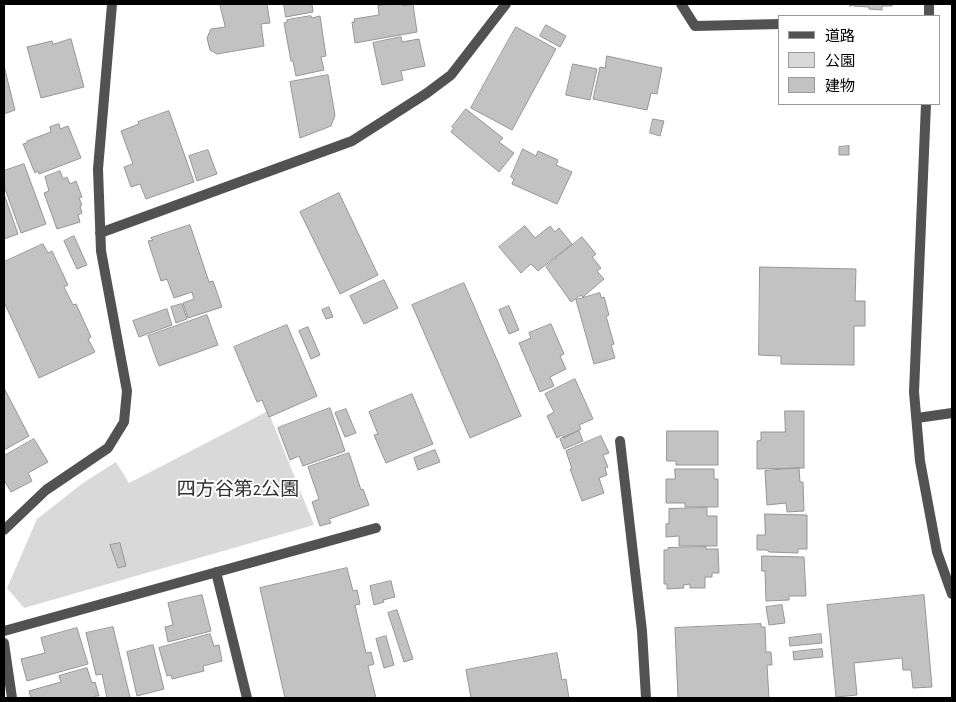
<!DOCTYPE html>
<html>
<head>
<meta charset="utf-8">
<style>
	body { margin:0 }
	#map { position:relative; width:956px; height:702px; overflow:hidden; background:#fff; font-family:"Alegreya Sans","Noto Sans JP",sans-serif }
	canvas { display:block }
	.frame { position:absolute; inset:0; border:5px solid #000; pointer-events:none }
	.legend { position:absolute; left:778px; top:15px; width:162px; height:90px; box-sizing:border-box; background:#fff; border:1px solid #999; margin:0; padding:6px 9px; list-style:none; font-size:15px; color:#000 }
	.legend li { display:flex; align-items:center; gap:10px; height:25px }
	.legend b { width:25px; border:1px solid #999 }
</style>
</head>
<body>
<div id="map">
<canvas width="956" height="702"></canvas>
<div class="frame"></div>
<ul class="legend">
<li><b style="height:6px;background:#525252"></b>道路</li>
<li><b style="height:14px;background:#d9d9d9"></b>公園</li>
<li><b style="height:14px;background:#c2c2c2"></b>建物</li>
</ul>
</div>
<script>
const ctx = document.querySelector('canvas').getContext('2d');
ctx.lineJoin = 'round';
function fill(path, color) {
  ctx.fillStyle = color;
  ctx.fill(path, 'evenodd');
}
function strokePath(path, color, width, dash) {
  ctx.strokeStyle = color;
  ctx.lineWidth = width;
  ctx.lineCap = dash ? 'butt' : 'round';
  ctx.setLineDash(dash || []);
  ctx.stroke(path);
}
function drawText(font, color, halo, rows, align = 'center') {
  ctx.font = font + ' "Alegreya Sans","Noto Sans JP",sans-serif';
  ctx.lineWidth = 4;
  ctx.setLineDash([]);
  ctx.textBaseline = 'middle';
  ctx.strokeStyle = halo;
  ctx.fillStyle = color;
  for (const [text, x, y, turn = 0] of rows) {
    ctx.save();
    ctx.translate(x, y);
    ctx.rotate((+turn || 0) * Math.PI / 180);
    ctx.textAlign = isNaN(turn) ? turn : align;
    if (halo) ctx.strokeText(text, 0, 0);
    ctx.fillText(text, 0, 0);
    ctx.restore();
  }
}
const green = new Path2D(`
	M268,411L314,525L24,608L7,588L37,519L83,483L116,462L129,483Z`);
const building = new Path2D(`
	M220,4H267L270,23L261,24L264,46L217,54L210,50L207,38L211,29L225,27Z
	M284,4H312L313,12L286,17Z
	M390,4H403V6L413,4L417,32L355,43L352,22H355L354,19L379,15L378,6Z
	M850,4H892V6H882V10L869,9V7L854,6V5L850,6Z
	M311,16L312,18L320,16L326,56L321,57L324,70L296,76L293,61H291L284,23L287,22V20Z
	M546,25L566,36L560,47L540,36Z
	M516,27L556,49L512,130L471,108Z
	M401,37L402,42L419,39L425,66L401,71L403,80L382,85L373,43Z
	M71,39L84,87L41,98L27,47L52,41L53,44Z
	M607,56L662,68L657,94L651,93L647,110L593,99L600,67L605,68Z
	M573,64L597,69L590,100L566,95Z
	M4,66L15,110L4,114Z
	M328,75L335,115L331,126L300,138L290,82Z
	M466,109L503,138L499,142L514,153L499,172L451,132L454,128L452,127Z
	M169,111L194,182L146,199L140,184L131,187L124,167L133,164L121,131L139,124L138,122Z
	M653,119L664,121L660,136L650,133Z
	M59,124L60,129L68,126L81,158L39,174L38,171L35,173L23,144L27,143V141L51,132L50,127Z
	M849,146V155H839V147Z
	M523,149L536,156L538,151L558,160L556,165L572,172L557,204L512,184L514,179L511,177Z
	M208,150L217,174L197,181L189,156Z
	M24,164L46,224L21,233L4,186V171Z
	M60,171L63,179L67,177L70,184L76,181L82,197L79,198L82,205L80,206L82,213L78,215L80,222L57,229L44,193L49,191L45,177Z
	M339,193L378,275L340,294L300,212Z
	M4,194L18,234L4,239Z
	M190,225L209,282L213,281L222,307L188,318L183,303L194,299L192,292L174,298L167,279L161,281L148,241L153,240L151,238Z
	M525,226L535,238L550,226L555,232L559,228L572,244L538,271L531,264L521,273L499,247Z
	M74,236L87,265L77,269L64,241Z
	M582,237L596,254L592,257L601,268L597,271L604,279L583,297L581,295L571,302L546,267Z
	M43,244L48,253L52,251L68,285L64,287L73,305L76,304L91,337L88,339L95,352L39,378L4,302V262Z
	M760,267L856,269L855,301H865V326H854V365L781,364V356L759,355Z
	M384,280L398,308L364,324L350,296Z
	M464,283L521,416L470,438L412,305Z
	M600,293L601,298L604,297L609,315L606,316L614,344L611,345L615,358L594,364L576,300Z
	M182,304L187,319L176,323L171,307Z
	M509,306L519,330L509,334L499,310Z
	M329,307L333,317L326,319L322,310Z
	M167,309L172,325L139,337L133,321Z
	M207,315L218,345L159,366L148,336Z
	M551,324L564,354L560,356L566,369L550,377L554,386L540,392L519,343L531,338L529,333Z
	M287,325L317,396L269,417L262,400L257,402L234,347Z
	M308,327L320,355L311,359L299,331Z
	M575,379L593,419L579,425L581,429L564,438L562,435L557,438L547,416L554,412L545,394Z
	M4,388L29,436L4,450Z
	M412,394L433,444L386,463L374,435L378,434L369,412Z
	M330,408L345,451L303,466L299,456L290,460L278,428Z
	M346,409L356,433L345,437L335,413Z
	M785,411H804V468L757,469V441L761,440V432H785Z
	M579,431L583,441L564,449L560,439Z
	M667,431H718V465H676V461H667Z
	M601,436L609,453L603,455L608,467L605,468L607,475L599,478L604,493L582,501L570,469H572L566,451Z
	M34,439L48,462L28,473L32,481L11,492L4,480V456Z
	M435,450L440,462L418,470L414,458Z
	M349,453L361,490L363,489L369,505L329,519L331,523L320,526L312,502L319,499L308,467Z
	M799,468L800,482H803L804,511L787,512L786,503L767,505L765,471Z
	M675,469H714V479H718V507H685V503H666V479H675Z
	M707,508V516H717V546H679V536L666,537V524L669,523V509Z
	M765,514L807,515V549H798V553L769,552L767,550H757V535H765Z
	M120,543L126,566L118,568L110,545Z
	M706,547V549H718L719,573H712V577H705V588H690V584L683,585L684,588L667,589V584H664V550H668V548Z
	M762,556L804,557L806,596H789V600L766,601L765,571H762Z
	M347,568L353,591L357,590L360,604L355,605L366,653L371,652L374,664L368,666L376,698H285L260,588Z
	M391,581L395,597L383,600L384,602L374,605L370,586Z
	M202,595L211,631L168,642L165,627L173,625L168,603Z
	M924,595L932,687L913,688L911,670H903L902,658L854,663L857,695L836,697L827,605Z
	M782,605L785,623L769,625L766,607Z
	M397,610L413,659L404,662L388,613Z
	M761,624V627H765L766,652H771L772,665H767L769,698H678L675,628Z
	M113,627L130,697L125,698H107L102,674L96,675L86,633Z
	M77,628L88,664L27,681L21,659L45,653L41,638Z
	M210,634L214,646L219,645L222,661L203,666L204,671L172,679L171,675L167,676L159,648Z
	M821,634L822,643L790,646L789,638Z
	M386,636L394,665L384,668L376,639Z
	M153,645L164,689L137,696L127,652Z
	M822,649L823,657L794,660L793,652Z
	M557,653L562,680L566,679L569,698H471L466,670Z
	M87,668L92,683L95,682L99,696H95L96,698H31L29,691L61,682L59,676Z`);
const minor = new Path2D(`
	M681,4L695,26L780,24
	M100,233L352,141L427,93L451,75L506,4
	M917,418L952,413
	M620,441L642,631L646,698
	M4,530L46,490L108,448L124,422L127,391L101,251L98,169L112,4
	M216,572L247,698
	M4,631L376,528
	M4,643L12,698`);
const tertiary = new Path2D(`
	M929,4V16
	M926,104L914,392L920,461L937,552L952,594`);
const parkNames = [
	["四方谷第2公園",238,489]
];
fill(green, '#d9d9d9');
fill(building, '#c2c2c2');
strokePath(building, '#969696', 1);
strokePath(minor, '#525252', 10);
strokePath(tertiary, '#525252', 10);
drawText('19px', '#303030', '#fff', parkNames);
</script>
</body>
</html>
